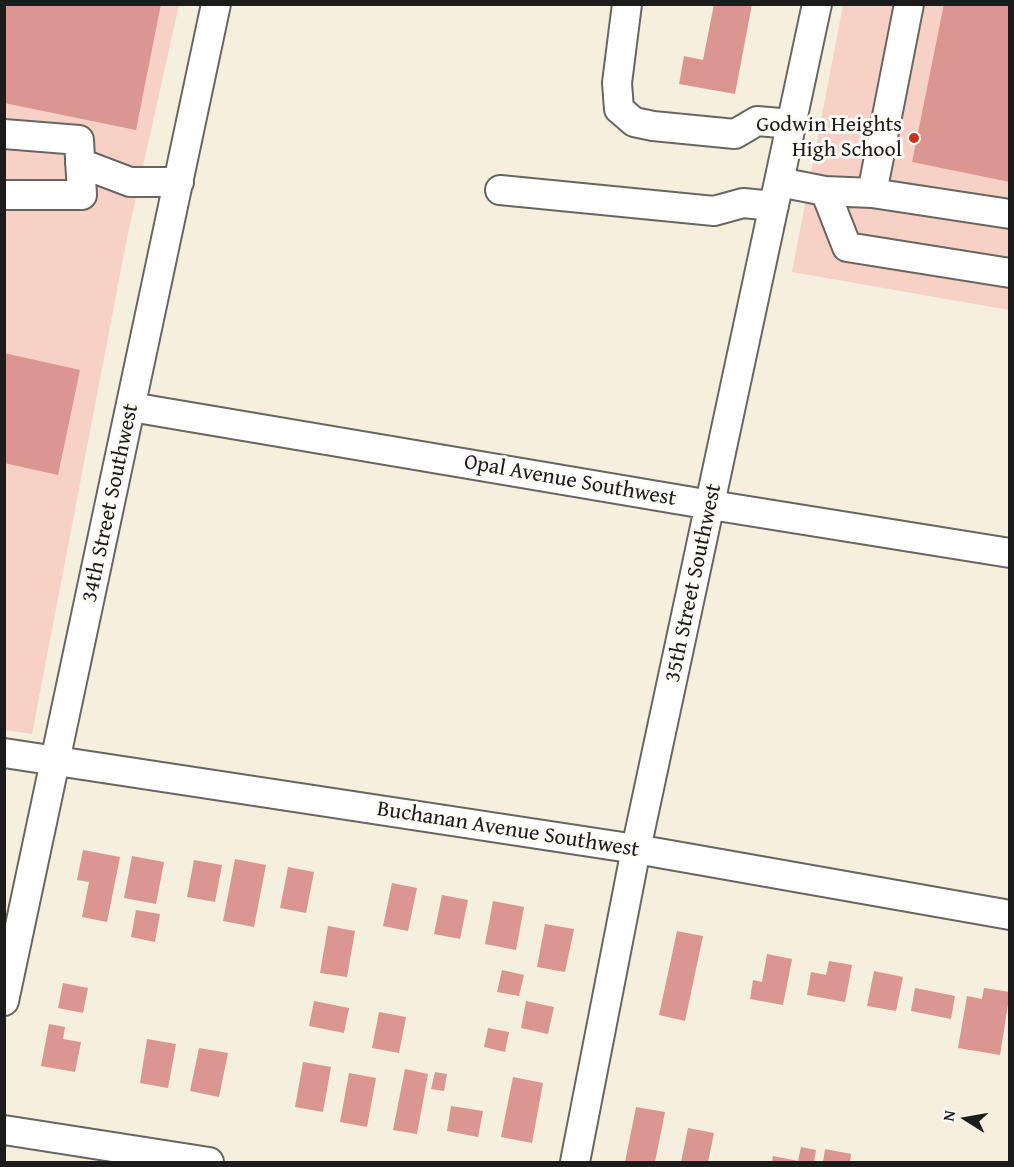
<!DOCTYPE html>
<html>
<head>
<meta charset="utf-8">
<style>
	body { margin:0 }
	#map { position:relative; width:1014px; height:1167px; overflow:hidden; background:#f5efdd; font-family:"Gentium Book Plus",serif }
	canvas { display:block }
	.frame { position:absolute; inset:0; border:6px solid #1c1c1c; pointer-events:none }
	.north { position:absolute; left:936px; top:1089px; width:60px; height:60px; -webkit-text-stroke:4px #fdfcf7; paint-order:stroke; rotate:281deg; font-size:16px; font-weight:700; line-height:24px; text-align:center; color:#1c1c1c }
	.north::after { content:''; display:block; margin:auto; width:21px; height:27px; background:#1c1c1c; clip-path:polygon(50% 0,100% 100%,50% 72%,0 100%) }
</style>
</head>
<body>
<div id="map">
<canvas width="1014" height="1167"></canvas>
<div class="frame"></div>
<div class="north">N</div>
</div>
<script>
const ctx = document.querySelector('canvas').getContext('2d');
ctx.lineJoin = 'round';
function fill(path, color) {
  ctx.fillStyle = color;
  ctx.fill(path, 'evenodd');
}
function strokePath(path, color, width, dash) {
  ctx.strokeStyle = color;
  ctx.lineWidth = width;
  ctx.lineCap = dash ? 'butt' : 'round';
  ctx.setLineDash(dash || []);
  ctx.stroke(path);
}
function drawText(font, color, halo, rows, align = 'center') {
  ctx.font = font + ' "Gentium Book Plus",serif';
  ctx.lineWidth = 6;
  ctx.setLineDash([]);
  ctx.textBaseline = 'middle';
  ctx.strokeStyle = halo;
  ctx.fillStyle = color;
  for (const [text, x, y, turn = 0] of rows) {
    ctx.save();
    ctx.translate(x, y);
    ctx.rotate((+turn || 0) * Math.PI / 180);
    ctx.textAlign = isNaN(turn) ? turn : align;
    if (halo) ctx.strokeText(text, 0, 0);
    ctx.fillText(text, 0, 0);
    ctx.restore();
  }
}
const built = new Path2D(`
	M4,5H179L127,238L32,734L4,730Z
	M843,5H1009V310L792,272Z`);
const building = new Path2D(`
	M4,4H161L136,130L4,103Z
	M714,4H752L735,94L679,84L684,56L703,60Z
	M944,4H1010V182L912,162Z
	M4,353L80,370L58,475L4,463Z
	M83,850L120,857L107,922L82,917L89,882L77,880Z
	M132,856L164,862L156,904L124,898Z
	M235,859L266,865L254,927L223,921Z
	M194,860L222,865L215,902L187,897Z
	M288,867L314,872L306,913L280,908Z
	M392,883L417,888L408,931L383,926Z
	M442,895L468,900L460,939L434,934Z
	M493,901L524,907L516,950L485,944Z
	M136,910L160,914L155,942L131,937Z
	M545,924L574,929L565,972L537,967Z
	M328,926L355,931L347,977L320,973Z
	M677,931L703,936L685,1021L659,1015Z
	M767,954L792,959L783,1005L750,999L753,980L762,982Z
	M829,961L852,965L845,1002L807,995L811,972L826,975Z
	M502,970L524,975L519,996L497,992Z
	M874,971L903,977L896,1011L867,1006Z
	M63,983L88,988L83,1013L58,1008Z
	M915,988L955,996L951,1019L911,1011Z
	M984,988L1010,992L1000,1055L958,1048L967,996L982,999Z
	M314,1001L349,1008L344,1033L309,1026Z
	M526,1001L554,1007L548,1034L521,1028Z
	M379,1012L406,1017L399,1053L372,1048Z
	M49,1024L65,1027L63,1039L81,1042L75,1072L41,1066Z
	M488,1028L509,1032L505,1052L484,1047Z
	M147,1039L176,1044L168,1088L140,1083Z
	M199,1048L228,1053L219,1097L190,1091Z
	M303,1062L331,1067L323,1112L295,1107Z
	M405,1069L428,1074L417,1134L393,1130Z
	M435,1072L447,1074L444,1091L431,1089Z
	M349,1073L376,1078L367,1127L340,1122Z
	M513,1077L543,1083L532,1143L501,1137Z
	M451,1106L483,1111L478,1137L447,1131Z
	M636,1107L665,1112L655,1162H625Z
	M688,1128L714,1133L708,1162H681Z
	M801,1147L816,1150L814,1162H772L773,1156L798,1161Z
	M825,1149L851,1154L850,1162H823Z`);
const minor = new Path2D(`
	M627,4L617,83L619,109L634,122L653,126L735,134L757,121L792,124
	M4,134L79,140L82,195H4
	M80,163L130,182H179
	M779,182L825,191L872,193L1010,214
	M500,190L714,211L743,203L774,206
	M825,191L847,247L1010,273
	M872,193L909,4
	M131,407L711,505L1010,553
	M4,753L636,849L1010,915
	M4,1001L216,4
	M4,1130L209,1162
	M575,1162L636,849L817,4`);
const markers = [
	[914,138,6,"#c8321e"]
];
const poiNames = [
	["Godwin Heights",902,125],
	["High School",902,150]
];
const streetNames = [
	["Opal Avenue Southwest",570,481,10],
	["34th Street Southwest",111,503,-78],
	["35th Street Southwest",694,583,-78],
	["Buchanan Avenue Southwest",508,830,9]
];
fill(built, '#f7d1c6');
fill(building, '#db9691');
strokePath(minor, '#686660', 32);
strokePath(minor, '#fff', 28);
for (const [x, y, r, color] of markers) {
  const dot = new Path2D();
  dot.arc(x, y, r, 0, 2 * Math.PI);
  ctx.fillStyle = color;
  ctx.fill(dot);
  strokePath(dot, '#fdfcf7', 2);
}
drawText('22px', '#1c1c1c', '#fdfcf7', poiNames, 'right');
drawText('22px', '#1c1c1c', '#fdfcf7', streetNames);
</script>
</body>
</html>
